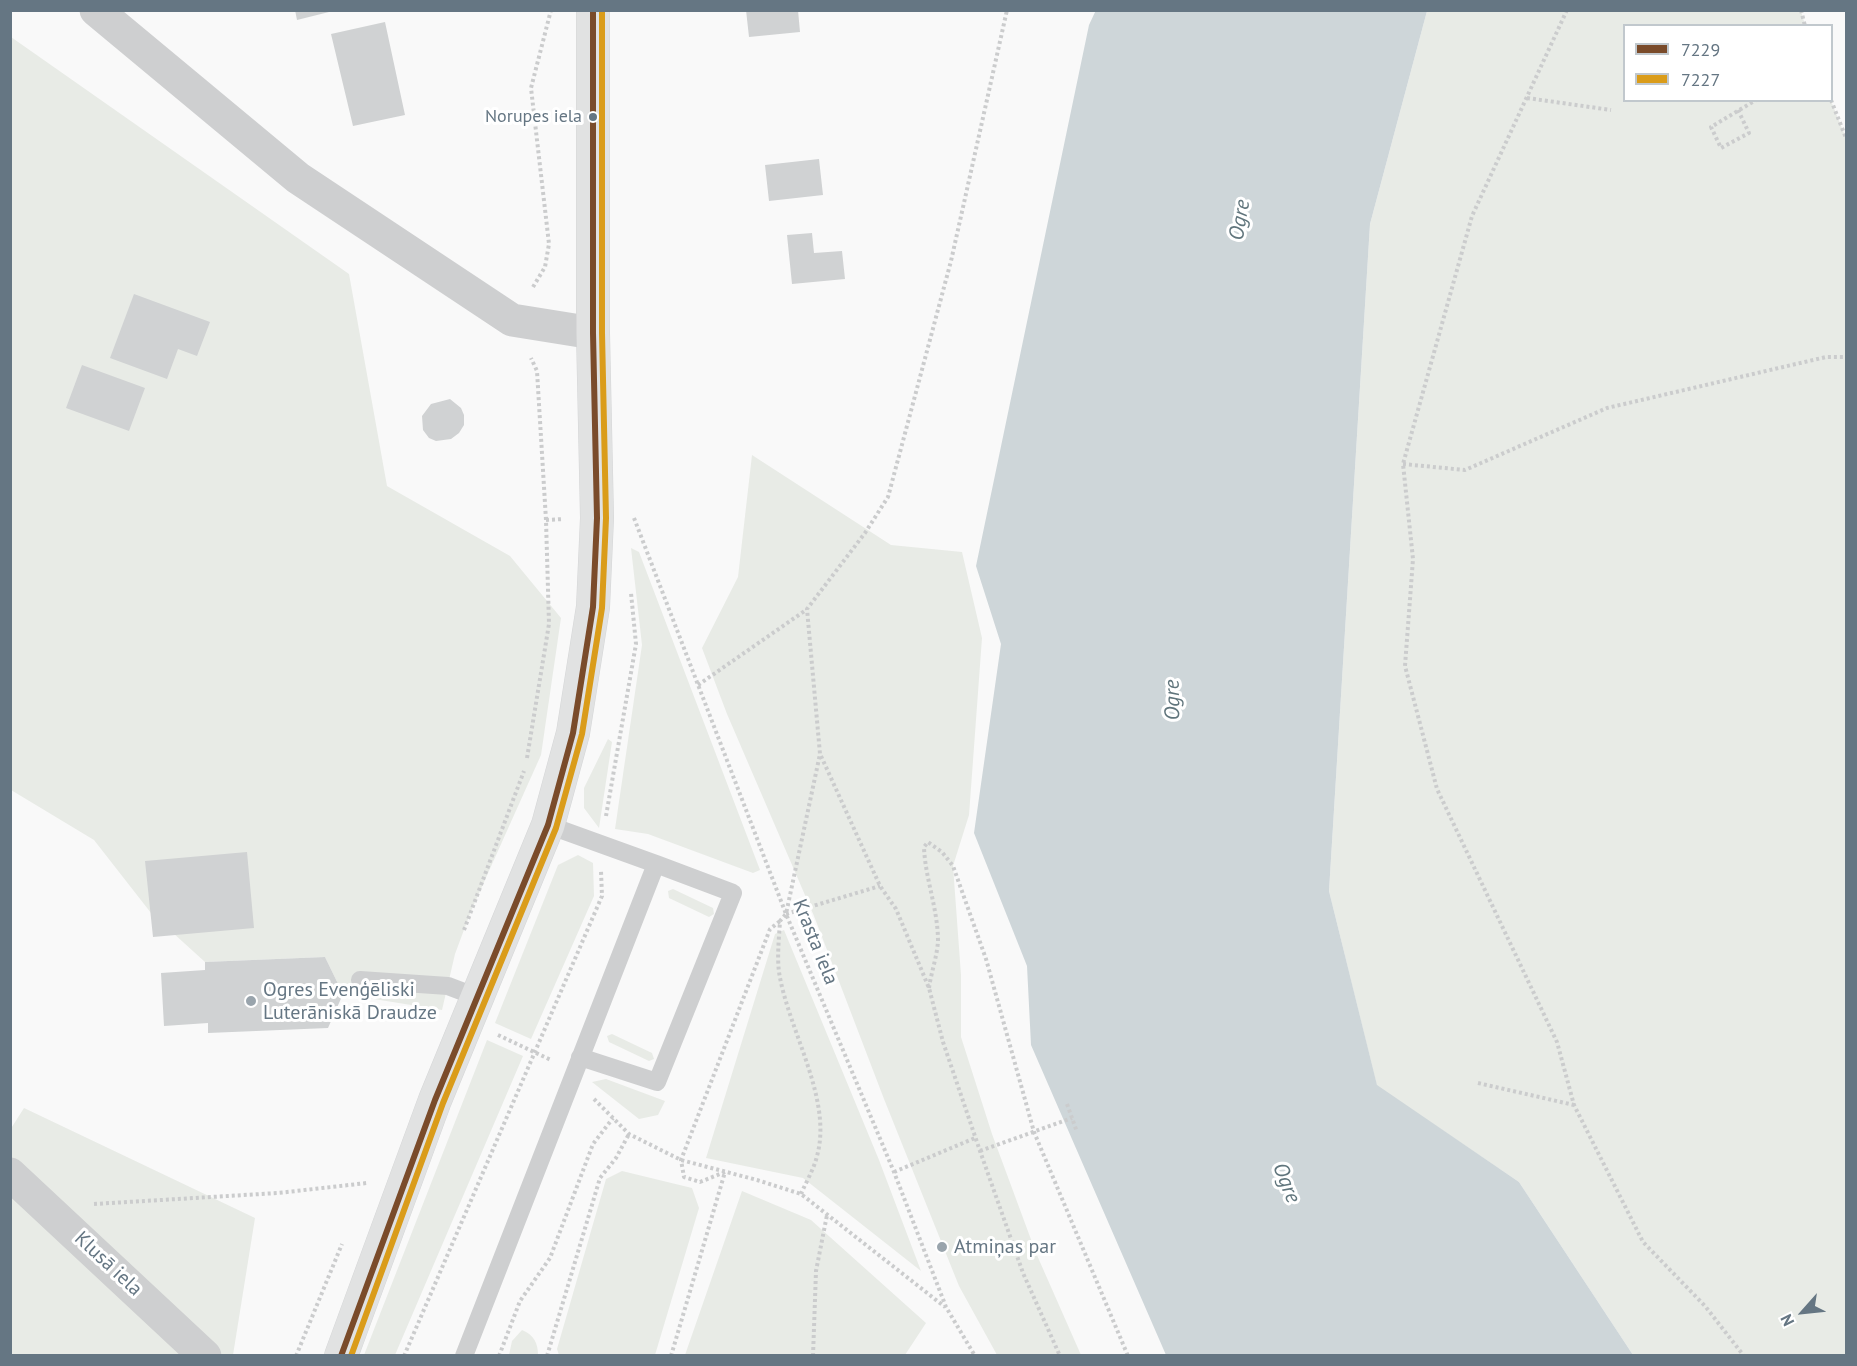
<!DOCTYPE html>
<html>
<head>
<meta charset="utf-8">
<style>
	body { margin:0 }
	#map { position:relative; width:1857px; height:1366px; overflow:hidden; background:#f9f9f9; font-family:"PT Sans",sans-serif }
	canvas { display:block }
	.frame { position:absolute; inset:0; border:12px solid #657683; pointer-events:none }
	.legend { position:absolute; left:1623px; top:24px; width:210px; height:78px; box-sizing:border-box; background:#fff; border:2px solid #c1c8cd; margin:0; padding:8px 10px; list-style:none; font-size:18px; color:#657683 }
	.legend li { display:flex; align-items:center; gap:12px; height:30px }
	.legend b { width:30px; border:2px solid #c1c8cd }
	.north { position:absolute; left:1773px; top:1282px; width:60px; height:60px; -webkit-text-stroke:4px #fff; paint-order:stroke; rotate:243deg; font-size:16px; font-weight:700; line-height:24px; text-align:center; color:#657683 }
	.north::after { content:''; display:block; margin:auto; width:21px; height:27px; background:#657683; clip-path:polygon(50% 0,100% 100%,50% 72%,0 100%) }
</style>
</head>
<body>
<div id="map">
<canvas width="1857" height="1366"></canvas>
<div class="frame"></div>
<ul class="legend">
<li><b style="height:8px;background:#7a4b2a"></b>7229</li>
<li><b style="height:8px;background:#da9c1a"></b>7227</li>
</ul>
<div class="north">N</div>
</div>
<script>
const ctx = document.querySelector('canvas').getContext('2d');
ctx.lineJoin = 'round';
function fill(path, color) {
  ctx.fillStyle = color;
  ctx.fill(path, 'evenodd');
}
function strokePath(path, color, width, dash) {
  ctx.strokeStyle = color;
  ctx.lineWidth = width;
  ctx.lineCap = dash ? 'butt' : 'round';
  ctx.setLineDash(dash || []);
  ctx.stroke(path);
}
function drawText(font, color, halo, rows, align = 'center') {
  ctx.font = font + ' "PT Sans",sans-serif';
  ctx.lineWidth = 6;
  ctx.setLineDash([]);
  ctx.textBaseline = 'middle';
  ctx.strokeStyle = halo;
  ctx.fillStyle = color;
  for (const [text, x, y, turn = 0] of rows) {
    ctx.save();
    ctx.translate(x, y);
    ctx.rotate((+turn || 0) * Math.PI / 180);
    ctx.textAlign = isNaN(turn) ? turn : align;
    if (halo) ctx.strokeText(text, 0, 0);
    ctx.fillText(text, 0, 0);
    ctx.restore();
  }
}
const green = new Path2D(`
	M1427,11H1801L1805,25L1624,26V100L1831,101L1846,138V1355H1633L1519,1182L1377,1086L1329,891L1370,224Z
	M11,37L349,274L387,486L510,556L561,618L541,755L471,911L455,954L442,1010L343,994L325,957L205,962L151,913L94,840L11,790Z
	M752,455L891,545L962,552L982,638L969,815L953,866L961,975V1037L992,1134L1036,1253L1081,1355H997L959,1286L884,1099L814,916L727,714L702,648L738,577Z
	M631,548L639,552L760,870L753,873L648,834L615,829L642,645Z
	M608,739L612,742L599,828L584,808V788Z
	M578,855L593,863L594,896L531,1039L495,1023L558,865Z
	M673,889L713,908L714,914L709,917L669,898L668,891Z
	M784,930L879,1160L921,1271L803,1178L706,1158L775,934Z
	M612,1034L652,1053L654,1059L649,1061L609,1042L607,1036Z
	M487,1040L523,1056L395,1355H364Z
	M606,1079L665,1101L658,1115L639,1119L592,1082Z
	M24,1108L255,1218L233,1355H11L10,1130Z
	M622,1171L692,1188L699,1208L655,1355H559L557,1349L606,1179Z
	M742,1191L811,1220L926,1323L905,1355H685Z
	M522,1330C534,1335 538,1343 538,1355H509L512,1341Z`);
const water = new Path2D(`
	M1096,10L1427,11L1370,224L1329,891L1377,1085L1519,1182L1633,1355H1166L1031,1045L1027,966L974,833L1001,644L976,566L1089,25Z`);
const building = new Path2D(`
	M295,10H333V11L297,20Z
	M746,10H798L800,32L749,37Z
	M385,22L405,115L353,126L331,34Z
	M819,159L823,195L769,201L765,165Z
	M812,233L814,253L842,251L845,279L792,284L787,235Z
	M134,294L210,322L197,356L178,349L167,379L110,358Z
	M82,365L145,388L129,431L66,408Z
	M450,399L461,408L464,415V425L459,433L451,439L436,441L429,438L423,430L422,416L431,404Z
	M247,852L254,928L153,937L145,861Z
	M325,957L343,994L328,1028L208,1033V1023L164,1026L161,973L205,970V962Z`);
const path = new Path2D(`
	M1567,10L1472,216L1403,464L1413,559L1405,666L1437,789L1557,1042L1574,1105L1643,1242L1705,1306L1744,1356
	M1801,10L1805,26
	M1527,98L1611,110
	M1831,100L1846,138
	M1738,110L1749,133L1721,148L1711,127L1756,100
	M533,287L545,267L549,244L531,88L551,10
	M1403,464L1465,470L1607,408L1826,357H1846
	M634,518L786,914L894,1172L946,1307L975,1356
	M546,520L564,519
	M698,685L806,610
	M821,756L880,886L896,909L929,988L943,1042L980,1151L1023,1273L1060,1356
	M527,758L549,624L546,520L537,371L531,358
	M606,816L636,644L631,593
	M786,914L880,886
	M464,930L524,771
	M929,988C931,973 937,957 938,941C938,909 925,878 924,847L928,842L942,852L953,866L986,959L1034,1132L1128,1356
	M498,1035L551,1060
	M1478,1083L1574,1105
	M594,1099L629,1134L681,1160L757,1180L801,1194L945,1307
	M1067,1104L1077,1132
	M980,1151L1072,1118
	M725,1172L700,1182L684,1177L681,1160L770,929L780,921
	M894,1172L975,1138
	M801,1194C806,1182 814,1169 817,1156C833,1099 788,1030 779,972C777,956 779,938 780,921L786,914L820,754L807,609L865,533L888,497L951,261L1007,10
	M94,1204L278,1193L367,1183
	M296,1356L342,1244
	M404,1356L602,896L601,871
	M499,1356L520,1301L550,1258L593,1144L613,1118
	M547,1356L600,1178L616,1158L629,1134
	M671,1356L725,1172
	M813,1356L816,1271L827,1215`);
const service = new Path2D(`
	M360,980L448,986L477,997
	M580,1057L657,1082L733,893L656,864
	M464,1356L656,864L548,825`);
const minor = new Path2D(`
	M96,10L298,178L512,320L593,333
	M10,1174L205,1356`);
const secondary = new Path2D(`
	M341,1356L435,1100L548,825L573,733L593,607L597,518L593,333V10`);
const bus1 = new Path2D(`
	M341,1356L435,1100L548,825L573,733L593,607L597,518L593,333V10`);
const bus2 = new Path2D(`
	M351,1356L443,1103L556,828L582,734L602,608L606,518L602,333V10`);
const markers = [
	[593,117,5,"#657683"],
	[251,1001,6,"#99a4ac"],
	[942,1247,6,"#99a4ac"]
];
const busNames = [
	["Norupes iela",582,117]
];
const streetNames = [
	["Krasta iela",815,942,68],
	["Klusā iela",108,1264,43]
];
const poiNames = [
	["Ogres Evenģēliski",263,990],
	["Luterāniskā Draudze",263,1013],
	["Atmiņas par",954,1247]
];
const waterNames = [
	["Ogre",1240,220,-80],
	["Ogre",1173,700,-91],
	["Ogre",1286,1183,68]
];
fill(green, '#e8ebe6');
fill(water, '#ced6d9');
fill(building, '#d0d2d3');
strokePath(secondary, '#d5d6d7', 34);
strokePath(path, '#cbcccd', 4, [3, 3]);
strokePath(service, '#cecfd0', 18);
strokePath(minor, '#cecfd0', 33);
strokePath(secondary, '#e1e2e2', 33);
strokePath(bus1, '#7a4b2a', 6);
strokePath(bus2, '#da9c1a', 6);
for (const [x, y, r, color] of markers) {
  const dot = new Path2D();
  dot.arc(x, y, r, 0, 2 * Math.PI);
  ctx.fillStyle = color;
  ctx.fill(dot);
  strokePath(dot, '#fff', 2);
}
drawText('18px', '#657683', '#fff', busNames, 'right');
drawText('20px', '#657683', '#fff', streetNames);
drawText('20px', '#657683', '#fff', poiNames, 'left');
drawText('italic 21px', '#60757c', '#fff', waterNames);
</script>
</body>
</html>
